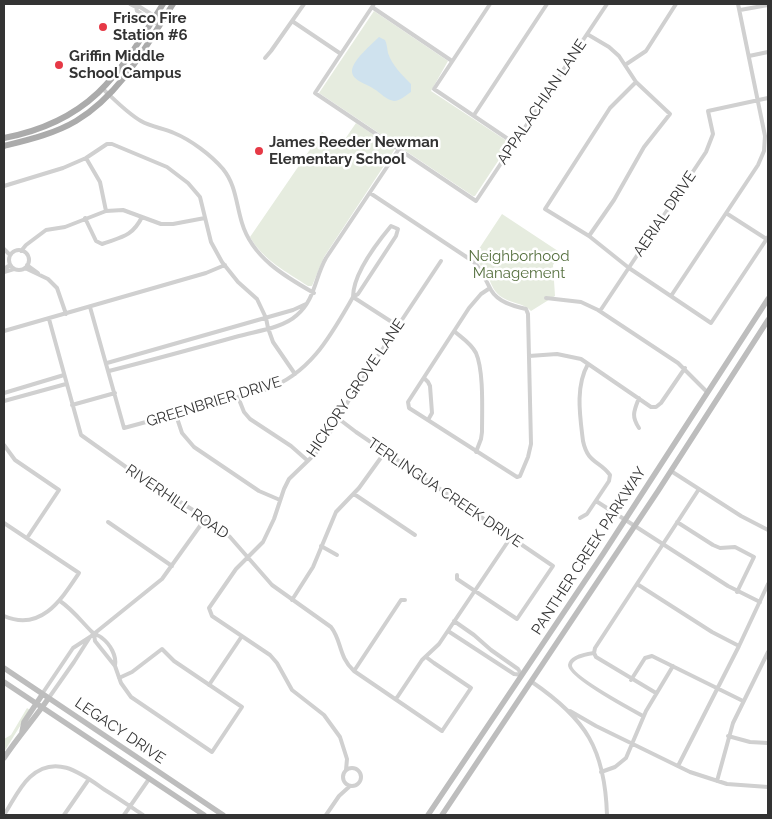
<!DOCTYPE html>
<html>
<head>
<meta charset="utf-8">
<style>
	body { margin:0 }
	#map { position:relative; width:772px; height:819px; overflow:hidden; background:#fff; font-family:Raleway,sans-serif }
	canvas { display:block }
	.frame { position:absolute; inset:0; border:5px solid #333; pointer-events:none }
</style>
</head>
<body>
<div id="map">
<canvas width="772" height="819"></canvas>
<div class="frame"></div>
</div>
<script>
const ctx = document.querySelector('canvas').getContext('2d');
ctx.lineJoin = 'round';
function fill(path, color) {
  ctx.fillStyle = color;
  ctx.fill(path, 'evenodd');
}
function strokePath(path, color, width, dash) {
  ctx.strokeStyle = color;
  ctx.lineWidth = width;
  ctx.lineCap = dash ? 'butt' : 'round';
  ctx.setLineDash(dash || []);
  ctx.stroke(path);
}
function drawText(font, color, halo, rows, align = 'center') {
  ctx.font = font + ' Raleway,sans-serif';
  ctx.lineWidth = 5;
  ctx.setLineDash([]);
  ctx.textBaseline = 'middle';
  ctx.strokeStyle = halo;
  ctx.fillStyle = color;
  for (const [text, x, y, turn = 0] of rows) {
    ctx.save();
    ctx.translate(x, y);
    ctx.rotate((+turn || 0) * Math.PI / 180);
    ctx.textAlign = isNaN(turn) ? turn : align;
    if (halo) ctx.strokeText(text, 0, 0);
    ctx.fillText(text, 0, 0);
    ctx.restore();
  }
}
const green = new Path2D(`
	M374,11L448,61L431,91L510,143L475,196H473L319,93Z
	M356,123L395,149L324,257L312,286H308C287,272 263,260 250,237L322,132L341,145Z
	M502,214L561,253L553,265L555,296L531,311C524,303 509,303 500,296C492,290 491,281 486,273C483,267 478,263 473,258Z
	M27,708L30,710L4,752V739L11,735Z`);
const water = new Path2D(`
	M379,37L385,40C387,44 387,48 388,53C392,65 402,75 411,84V92C406,95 400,101 394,101C386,100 381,93 374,89C368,84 351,81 352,70C354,59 371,45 379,37Z`);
const street = new Path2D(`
	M130,4L136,7H140L162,21
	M374,4L315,93L476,201L607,4
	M490,4L434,89L514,143
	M136,7L137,11L159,25
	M372,7L452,61
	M740,10L768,5
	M292,21L341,54
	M587,34L609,47L619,56L636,82L670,114L644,147L614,200L589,236
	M749,56L768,52
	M265,58L271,51L304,4
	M625,65L646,51L676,4
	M636,82L610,108L545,209L589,236L629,268L711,323L768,237
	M103,89C115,100 127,113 141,121C151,127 163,128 174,133C191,140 211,155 223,169C236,185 236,204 242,223C252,257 284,276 314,293
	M474,115L547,4
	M86,158L100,182L106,211
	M4,186L63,168L86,158L107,144H112L167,167L188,183L200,197L211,242L222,262L238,282L257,299L266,318L268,328L273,342L295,374
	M370,193L474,262C482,270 485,279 491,290C498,302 513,306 526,309L528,314L531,444L528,457L520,476L517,477L409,408L408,402L469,308L481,294L490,288
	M726,213L768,240
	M85,218L96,241L102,244C121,237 132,237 142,217
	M4,249L10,255
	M9 260a10 10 0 1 1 20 0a10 10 0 1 1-20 0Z
	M21,251L26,245L46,230L65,227L106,211L123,210L161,224H173L205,218
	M27,265L38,273
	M25,268L48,279L57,288L66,314
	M4,269L10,265
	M4,272L14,269
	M671,296L758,165L764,151L765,136L738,4
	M353,297L398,326
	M546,298L581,302L598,310L678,363L707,392
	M90,307L124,428L267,389C311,373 331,335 353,297L358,294L396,236L398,229L391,226C376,244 353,274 353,297
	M600,311L706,152L713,134L708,111L768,98
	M49,319L81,435L133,472L215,524L230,537L272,585L331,627C342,641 338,656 354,671L442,731L471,688L434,663L426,657
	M4,331L206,273L225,265
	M454,331C462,338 471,343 476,353C484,371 482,411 482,432L481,439L476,452
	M529,356L557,354L581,359L651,407H656L661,403L685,368
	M107,363L293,310L306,304
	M109,371C152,360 196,348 239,336C257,331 283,328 297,315C315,300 315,277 326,258L399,149
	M424,378L428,382L430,386L432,413L428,420
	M4,393L64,375
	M238,397L244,412L250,419L291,446L308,461
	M639,398C634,411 631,416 639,428
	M4,401L66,384
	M72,405L115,393
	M176,415L182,433L194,447L259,491L280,500
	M339,419L356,432L553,566L517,619L457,579V575
	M4,445L15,460L59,490L27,538
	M671,471L741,516L768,530
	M354,494L415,535
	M596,501L728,586L760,602
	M580,518L587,514L609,481L610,475C599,460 588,464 583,441C580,416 575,387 588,364
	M108,522L172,566
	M677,522L713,545L720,548L735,547L754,557L737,592
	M4,523L79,573C61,600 41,632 4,616
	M321,546L337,555
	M637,584L712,632L739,646
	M292,600L313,567L336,512L359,488L385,452
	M60,601C73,610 81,621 92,632C95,635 99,635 102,638C110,644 117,656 115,666
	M454,621L474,635L491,650L518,669L522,675
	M448,631L514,674L522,675
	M94,634L95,641L115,666L121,683L131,697L212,752L242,707L174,661L162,649L132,672L119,678
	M594,653L595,648L699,489
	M594,653C587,654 571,657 570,665C569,676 632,710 643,716
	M594,653L596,657L656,693
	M354,671L401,600H405
	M631,680L645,658L652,656L743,701
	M532,682C586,719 605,749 607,815
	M209,685L242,636
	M42,694L73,648L90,637L162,579L205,519
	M48,699L74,662L90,637
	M396,699L422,660L439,644L511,537
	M570,711L596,726L690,772L727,784L768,787
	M728,736L750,742L768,743
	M678,766L739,646L768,584
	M343 777a9 9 0 1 1 18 0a9 9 0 1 1-18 0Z
	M346,770L347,759L340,737L324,715L292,690L277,663L270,655L212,616L209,608L236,569L263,542L274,519L284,489L289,479L316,453L335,425L350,398L441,261
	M601,772L615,767L626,758L646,711L673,666
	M717,781L733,723L768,652
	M4,815C12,803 19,787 30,777C56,753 82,774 105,790C118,798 131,807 143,815
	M64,815L89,779
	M124,815L149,779
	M326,815L339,796L350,786`);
const secondary = new Path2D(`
	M4,668L223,815
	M4,682L204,815
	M22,732L24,722L42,695
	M4,758C18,737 34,719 48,699
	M428,815L603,554L768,299
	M442,815L658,491L768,320`);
const primary = new Path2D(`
	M4,138C92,121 119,74 163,4
	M4,146C28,140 54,134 76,121C121,94 146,46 173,4`);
const markers = [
	[103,27,5,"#e63946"],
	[59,65,5,"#e63946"],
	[259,151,5,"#e63946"]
];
const poiNames = [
	["Frisco Fire",113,18],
	["Station #6",113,35],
	["Griffin Middle",69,56],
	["School Campus",69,73],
	["James Reeder Newman",269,142],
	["Elementary School",269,159]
];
const streetNames = [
	["APPALACHIAN LANE",542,102,-56],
	["AERIAL DRIVE",665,214,-56],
	["HICKORY GROVE LANE",356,388,-56],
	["GREENBRIER DRIVE",214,402,-17],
	["TERLINGUA CREEK DRIVE",445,493,34],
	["RIVERHILL ROAD",177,502,34],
	["PANTHER CREEK PARKWAY",589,551,-57],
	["LEGACY DRIVE",120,731,34]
];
const parkNames = [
	["Neighborhood",519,256],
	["Management",519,273]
];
fill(green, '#e6ecdf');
fill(water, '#cfe2ee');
strokePath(street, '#d0d0d0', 4);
strokePath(secondary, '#bdbdbd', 5.5);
strokePath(primary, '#ababab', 6);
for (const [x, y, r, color] of markers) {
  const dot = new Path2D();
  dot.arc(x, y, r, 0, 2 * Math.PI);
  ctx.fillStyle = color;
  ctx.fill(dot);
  strokePath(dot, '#fff', 2);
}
drawText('bold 15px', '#333', '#fff', poiNames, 'left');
drawText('15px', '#333', '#fff', streetNames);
drawText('15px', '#56703f', '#fff', parkNames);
</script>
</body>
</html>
